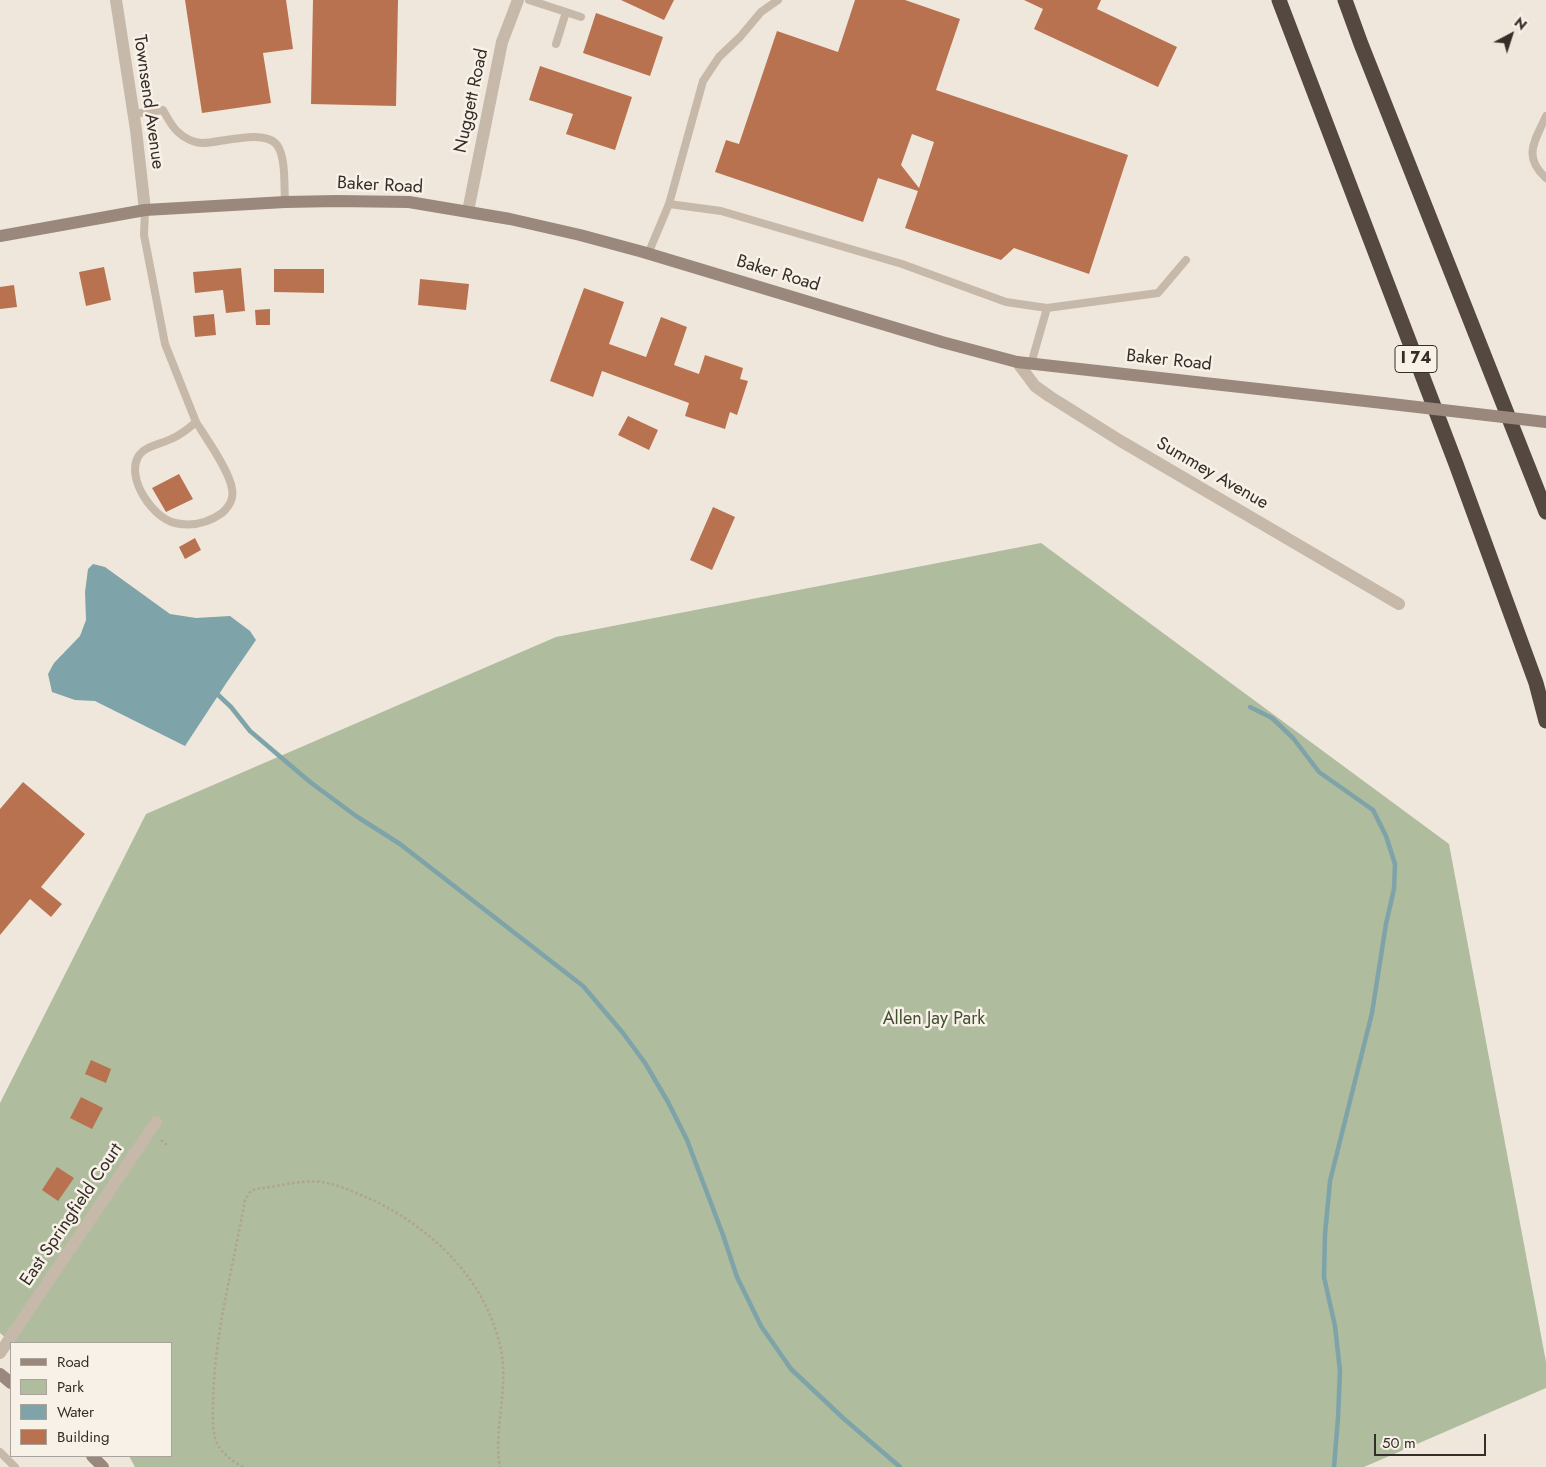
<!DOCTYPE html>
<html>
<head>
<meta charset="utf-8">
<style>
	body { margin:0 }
	#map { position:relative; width:1546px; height:1467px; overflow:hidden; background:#efe7dc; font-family:Jost,sans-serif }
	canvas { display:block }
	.legend { position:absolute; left:10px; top:1342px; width:162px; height:115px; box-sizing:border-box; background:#f7f1e8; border:1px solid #a9a39b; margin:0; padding:6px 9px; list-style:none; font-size:15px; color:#342d28 }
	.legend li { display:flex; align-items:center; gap:10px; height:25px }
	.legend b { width:25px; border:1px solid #a9a39b }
	.north { position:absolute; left:1486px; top:10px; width:50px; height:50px; -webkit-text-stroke:4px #f7f1e8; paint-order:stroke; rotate:40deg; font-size:14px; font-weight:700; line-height:20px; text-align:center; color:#342d28 }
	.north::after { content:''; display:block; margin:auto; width:18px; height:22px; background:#342d28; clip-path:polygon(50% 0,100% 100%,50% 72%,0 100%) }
	.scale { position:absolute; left:1374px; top:1434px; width:112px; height:22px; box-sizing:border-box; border:2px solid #342d28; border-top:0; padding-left:6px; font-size:15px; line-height:18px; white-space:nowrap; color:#342d28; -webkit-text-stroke:4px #f7f1e8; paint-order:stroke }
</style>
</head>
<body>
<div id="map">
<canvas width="1546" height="1467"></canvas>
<ul class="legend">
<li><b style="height:6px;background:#99887b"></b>Road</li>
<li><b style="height:14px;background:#afbc9e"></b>Park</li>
<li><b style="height:14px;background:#7ea3a9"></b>Water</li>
<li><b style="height:14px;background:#b87250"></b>Building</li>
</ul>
<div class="north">N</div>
<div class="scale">50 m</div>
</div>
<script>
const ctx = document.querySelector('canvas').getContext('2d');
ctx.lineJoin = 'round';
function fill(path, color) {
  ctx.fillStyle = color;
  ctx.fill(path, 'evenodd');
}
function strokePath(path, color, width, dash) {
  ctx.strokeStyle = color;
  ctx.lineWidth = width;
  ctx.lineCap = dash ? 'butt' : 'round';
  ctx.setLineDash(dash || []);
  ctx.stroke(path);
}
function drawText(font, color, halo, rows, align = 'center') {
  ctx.font = font + ' Jost,sans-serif';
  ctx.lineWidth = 5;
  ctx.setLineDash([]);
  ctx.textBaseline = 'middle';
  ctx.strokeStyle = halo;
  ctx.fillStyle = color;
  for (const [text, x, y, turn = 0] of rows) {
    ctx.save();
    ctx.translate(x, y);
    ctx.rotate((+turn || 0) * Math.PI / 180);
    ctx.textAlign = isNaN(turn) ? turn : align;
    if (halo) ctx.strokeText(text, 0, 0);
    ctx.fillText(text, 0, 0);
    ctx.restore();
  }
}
const green = new Path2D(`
	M1041,543L1449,844L1546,1362V1388L1364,1467H135L129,1456H171V1343H12L0,1333V1103L146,814L556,637Z`);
const water = new Path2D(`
	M93,564L105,567L170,614L196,618L230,616L250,631L256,640L227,682L185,746L95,701L75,700L52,692L48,674L54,663L80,636L86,620L85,592L88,569Z`);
const stream = new Path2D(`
	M215,692L231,707L250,731L310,782L356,816L400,844L583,986L623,1033L645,1063L668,1102L687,1140L723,1235L737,1277L761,1326L791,1369L843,1418L900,1467
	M1250,707L1272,718L1293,738L1319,772L1373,810L1386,836L1395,864L1394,889L1386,924L1372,1013L1330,1181L1325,1234L1324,1277L1335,1326L1340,1371L1338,1418L1334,1467`);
const building = new Path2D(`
	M185,0H286L293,49L263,53L271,103L202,113Z
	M313,0H398L396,106L311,104Z
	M621,0H674L664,20Z
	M855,0H905L960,19L936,90L1128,155L1089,274L1014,248L1001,260L905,228L918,191L878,178L863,222L715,172L726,140L739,144L777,31L838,52ZM912,134L934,142L919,188L901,165Z
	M1024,0H1101L1097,9L1177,47L1158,87L1034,29L1043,9Z
	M596,13L663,37L650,76L583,53Z
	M540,66L632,97L615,150L566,134L573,114L529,100Z
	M104,267L111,300L86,306L79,272Z
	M241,268L245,311L226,313L223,290L195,293L193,272Z
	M274,269H324V293L274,292Z
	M420,279L469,284L466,310L418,305Z
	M14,285L17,307L0,309V287Z
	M584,288L624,302L609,344L646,357L661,317L687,327L674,365L699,374L705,355L743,368L740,379L748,381L737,415L730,412L725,429L685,416L689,403L602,371L593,397L550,381Z
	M270,309V325H256L255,310Z
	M214,314L216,335L195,337L193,316Z
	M628,416L658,430L649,450L618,435Z
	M179,474L193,499L166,512L152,488Z
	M713,507L735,517L712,570L690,560Z
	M195,538L201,550L185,559L179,547Z
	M23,782L85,834L41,887L62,904L51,917L30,899L0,935V809Z
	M91,1060L111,1069L106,1083L85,1074Z
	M81,1097L103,1108L92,1129L70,1118Z
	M57,1167L74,1178L58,1201L42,1190Z`);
const path = new Path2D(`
	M161,1140L168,1146
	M243,1467C232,1461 221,1453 216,1441C212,1428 213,1416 213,1403C214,1335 233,1267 245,1200L250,1192L255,1189C278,1187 304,1178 327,1183C342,1186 358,1194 373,1200C434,1230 487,1281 501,1350C509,1389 493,1429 500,1467`);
const lane = new Path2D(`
	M529,0L566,12
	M556,44L566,12L581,17
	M133,114L163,110C167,117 172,127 178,132C184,138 194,143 202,143C220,143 265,128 277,145C286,157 284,186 285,202
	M1546,116C1535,141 1522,156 1546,178
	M669,204L721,211L902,264L1006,302L1047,308L1158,293L1186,260
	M145,210L144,235L165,344L196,422C188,429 181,435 171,439C161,444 144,446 138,457C126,479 153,518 175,523C193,527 208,523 222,513C229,507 234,498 232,489C230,472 206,438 196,422
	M648,254L669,204L703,81L719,57L740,37L761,12L778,0
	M1031,364L1047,308
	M0,1452L15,1467`);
const street = new Path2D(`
	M116,0L136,130L145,210
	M468,211L502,42L518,0
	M1017,362L1035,386L1049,396L1119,440L1399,604
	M0,1353L156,1122`);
const secondary = new Path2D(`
	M0,236L145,210L285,202L337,201L409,202L510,219L580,235L643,252L942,342L1017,362L1383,403
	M0,1374L11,1383
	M92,1456L103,1467`);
const highway = new Path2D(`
	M1279,0L1456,464L1536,683L1546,721
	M1345,0L1361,44L1546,512`);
const secondaryBridge = new Path2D(`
	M1383,403L1546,422`);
const shields = [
	[1416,359,42]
];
const shieldNames = [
	["I 74",1416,359]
];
const streetNames = [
	["Nuggett Road",472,101,-78],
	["Townsend Avenue",148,102,82],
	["Baker Road",380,186,3],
	["Baker Road",778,274,17],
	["Baker Road",1169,361,6],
	["Summey Avenue",1212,474,30],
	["East Springfield Court",72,1215,-56]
];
const parkNames = [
	["Allen Jay Park",934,1020]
];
fill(green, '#afbc9e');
fill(water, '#7ea3a9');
strokePath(stream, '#7ea3a9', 4.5);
fill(building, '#b87250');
strokePath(path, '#b1a394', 2.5, [2.5, 2.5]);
strokePath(lane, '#c6b9a9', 8);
strokePath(street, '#c6b9a9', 12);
strokePath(secondary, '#99887b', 12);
strokePath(highway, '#544840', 15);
strokePath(secondaryBridge, '#99887b', 12);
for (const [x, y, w] of shields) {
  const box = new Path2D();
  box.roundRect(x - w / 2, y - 13.5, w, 27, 4);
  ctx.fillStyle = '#f7f1e8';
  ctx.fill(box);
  strokePath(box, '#342d28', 1);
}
drawText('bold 16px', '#342d28', null, shieldNames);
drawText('18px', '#342d28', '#f7f1e8', streetNames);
drawText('18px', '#414f2f', '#f7f1e8', parkNames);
</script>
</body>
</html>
